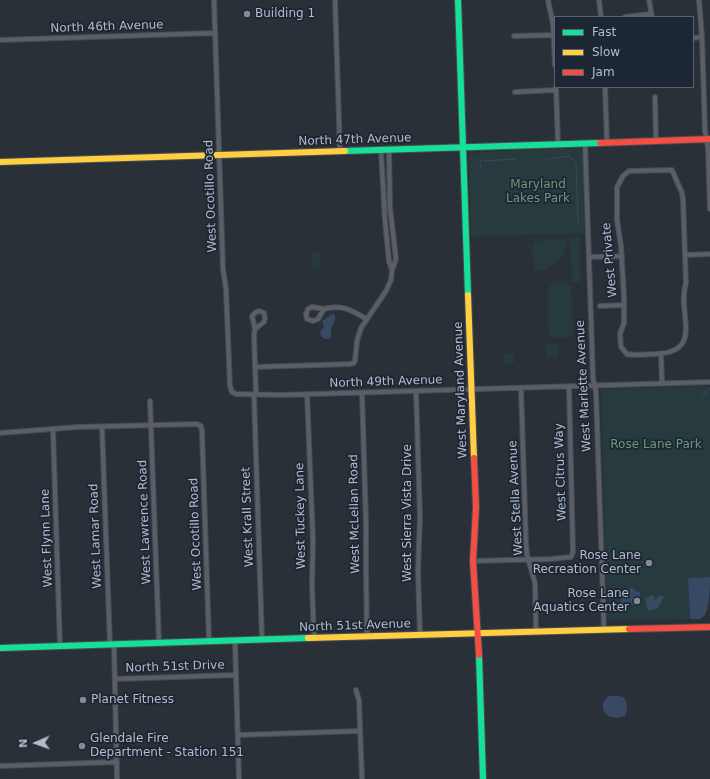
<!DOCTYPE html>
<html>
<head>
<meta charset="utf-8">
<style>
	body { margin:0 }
	#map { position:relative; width:710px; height:779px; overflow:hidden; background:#2a3038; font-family:"DejaVu Sans",sans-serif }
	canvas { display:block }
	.legend { position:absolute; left:554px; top:16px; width:140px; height:72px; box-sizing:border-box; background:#1d2633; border:1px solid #59626f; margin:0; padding:5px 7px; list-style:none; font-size:12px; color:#b4bcc9 }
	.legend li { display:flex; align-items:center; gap:8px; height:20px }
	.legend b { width:20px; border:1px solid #59626f }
	.north { position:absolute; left:16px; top:723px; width:40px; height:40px; -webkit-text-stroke:3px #1d2633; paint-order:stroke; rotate:268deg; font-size:11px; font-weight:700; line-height:16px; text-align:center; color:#b4bcc9 }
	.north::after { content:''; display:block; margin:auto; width:14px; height:18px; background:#b4bcc9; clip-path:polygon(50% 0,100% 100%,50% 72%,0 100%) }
</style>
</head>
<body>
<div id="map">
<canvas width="710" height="779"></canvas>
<ul class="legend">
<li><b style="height:5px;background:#16e098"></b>Fast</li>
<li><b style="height:5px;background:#ffcf43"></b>Slow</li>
<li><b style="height:5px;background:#f24e42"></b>Jam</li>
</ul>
<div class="north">N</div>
</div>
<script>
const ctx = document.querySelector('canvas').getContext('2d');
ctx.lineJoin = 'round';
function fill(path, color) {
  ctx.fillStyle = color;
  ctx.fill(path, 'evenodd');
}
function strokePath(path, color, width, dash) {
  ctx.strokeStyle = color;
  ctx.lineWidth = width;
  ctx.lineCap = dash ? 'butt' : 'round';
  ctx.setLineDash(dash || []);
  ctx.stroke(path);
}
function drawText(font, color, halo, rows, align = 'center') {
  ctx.font = font + ' "DejaVu Sans",sans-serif';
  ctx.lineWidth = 3.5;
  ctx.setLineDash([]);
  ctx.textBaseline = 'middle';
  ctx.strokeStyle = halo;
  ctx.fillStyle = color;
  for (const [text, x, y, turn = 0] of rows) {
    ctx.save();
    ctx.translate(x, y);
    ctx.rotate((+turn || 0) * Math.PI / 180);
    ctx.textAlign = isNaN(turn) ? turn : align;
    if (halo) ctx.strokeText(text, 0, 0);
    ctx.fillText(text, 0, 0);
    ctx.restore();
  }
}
const green = new Path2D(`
	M579,148L582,151L585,233L471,237L469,156L471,153L518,150Z
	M580,237L581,282H572L570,238Z
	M567,239C567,257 553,270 535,272L532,248L535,241Z
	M320,252L321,267H313L312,253Z
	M564,280L571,286L573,337L549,338L547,291L553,281Z
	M546,344H558L559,357H546Z
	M504,353H514V363L504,364Z
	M708,386L710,387V577L688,578L690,619L610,621L607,618L601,391L603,389Z`);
const water = new Path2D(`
	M332,314L335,315V321L331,328V336L329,339H325L321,336L320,332L324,327L322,321Z
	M710,577C710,586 710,613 702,618C699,620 693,619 690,619L688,578Z
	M631,588H634L635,591L640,592V596L636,600L635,605H632L630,603L628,604L627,607H629L627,611L620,608L622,605L620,600L626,592Z
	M653,595L656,600L659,595L664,597L658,608L650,611L648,610C645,606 647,602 645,598Z
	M609,696C618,696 627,694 627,706C627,710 627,712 625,716C604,724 596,703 609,696Z`);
const stream = new Path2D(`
	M546,159L569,156L576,163L578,222L579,223
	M481,168L480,161L517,159
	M701,399L710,388`);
const street = new Path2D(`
	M214,0L223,269L226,289L230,386L232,392L236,394L281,395L710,382
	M335,0L340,151
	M548,0L553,24L555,65
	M599,0L601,17
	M649,0L652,17
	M699,0L702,37L705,131L708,147L710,209
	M625,17L651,14
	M514,36L554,35
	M693,38L702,37
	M0,40L215,33
	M556,87L558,144
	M605,87L607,142
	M515,92L556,90
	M655,97L656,141
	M585,143L593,378L596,392L604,629
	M381,150L385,221L389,261L392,270
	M672,170L682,193L683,199L686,283C676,313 706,352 655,354C646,354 636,356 627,354L621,347L620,334L624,323V297L621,246L617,220V187L623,176L629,171Z
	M685,255L710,254
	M589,257L622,256
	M600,306L624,305
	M312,307L324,309L318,319L313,321L307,319L306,314L308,309Z
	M324,309C341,304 352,310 366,319
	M259,311L264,313L265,318L264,322L255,329L252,316L256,312Z
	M255,329L254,334L256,395
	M661,354L662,383
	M255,367L350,364L354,363L355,361L357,341L361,328L386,291L391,280L392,270L396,259L390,207L389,150
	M521,388L526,543L527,555L535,583L536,631
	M416,391L420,517L418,571L420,635
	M362,393L366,523V570L367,636
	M254,394L262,640
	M307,394L313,540L312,585L314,638
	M150,401L159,643
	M102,427L110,645
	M53,429L60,646
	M0,433L78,427L197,424L201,426L202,432L209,641
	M473,561L550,559L571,557L573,552L569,386
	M235,641L239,779
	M114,644L117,779
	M115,679L236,675
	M356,690L359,700L362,779
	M238,735L360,731
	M0,766L117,762`);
const fast = new Path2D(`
	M458,0L468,295
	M345,151L600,143
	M0,648L308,638
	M479,655L483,779`);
const slow = new Path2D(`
	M0,162L345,151
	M468,295L474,458
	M308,638L629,629`);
const jam = new Path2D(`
	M600,143L710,139
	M474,458L476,507L473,561L479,655
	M629,629L710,627`);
const markers = [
	[247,14,4,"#848b96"],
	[649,563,4,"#848b96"],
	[637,601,4,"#848b96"],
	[83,700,4,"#848b96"],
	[82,746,4,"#848b96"]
];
const poiNames = [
	["Building 1",255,14],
	["Rose Lane",641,556,"right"],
	["Recreation Center",641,570,"right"],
	["Rose Lane",629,594,"right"],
	["Aquatics Center",629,608,"right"],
	["Planet Fitness",91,700],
	["Glendale Fire",90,739],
	["Department - Station 151",90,753]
];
const streetNames = [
	["North 46th Avenue",107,27,-2],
	["North 47th Avenue",355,140,-2],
	["West Ocotillo Road",211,196,-92],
	["West Private",610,260,-95],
	["North 49th Avenue",386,382,-2],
	["West Marlette Avenue",584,386,-93],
	["West Maryland Avenue",461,390,-92],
	["West Citrus Way",561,472,-92],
	["West Stella Avenue",516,498,-93],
	["West Sierra Vista Drive",408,513,-90],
	["West McLellan Road",355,514,-91],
	["West Tuckey Lane",301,516,-91],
	["West Krall Street",248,517,-92],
	["West Lawrence Road",145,522,-92],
	["West Ocotillo Road",196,534,-92],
	["West Lamar Road",96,536,-92],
	["West Flynn Lane",47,538,-92],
	["North 51st Avenue",355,626,-2],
	["North 51st Drive",175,667,-2]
];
const parkNames = [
	["Maryland",538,185],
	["Lakes Park",538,199],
	["Rose Lane Park",656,445]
];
fill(green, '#273a3e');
fill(water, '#384963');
strokePath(stream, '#384963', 1);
strokePath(street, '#484c53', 6);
strokePath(fast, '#484c53', 8);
strokePath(slow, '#484c53', 8);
strokePath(jam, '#484c53', 8);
strokePath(street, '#5a5e66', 4);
strokePath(fast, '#16e098', 6);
strokePath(slow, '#ffcf43', 6);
strokePath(jam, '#f24e42', 6);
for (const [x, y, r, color] of markers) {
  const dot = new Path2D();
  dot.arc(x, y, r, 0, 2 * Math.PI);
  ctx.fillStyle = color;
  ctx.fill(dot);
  strokePath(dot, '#1d2633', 1.5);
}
drawText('12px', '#b4bcc9', '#1d2633', poiNames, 'left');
drawText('12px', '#b4bcc9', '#1d2633', streetNames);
drawText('12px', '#6b9a76', '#1d2633', parkNames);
</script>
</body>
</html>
